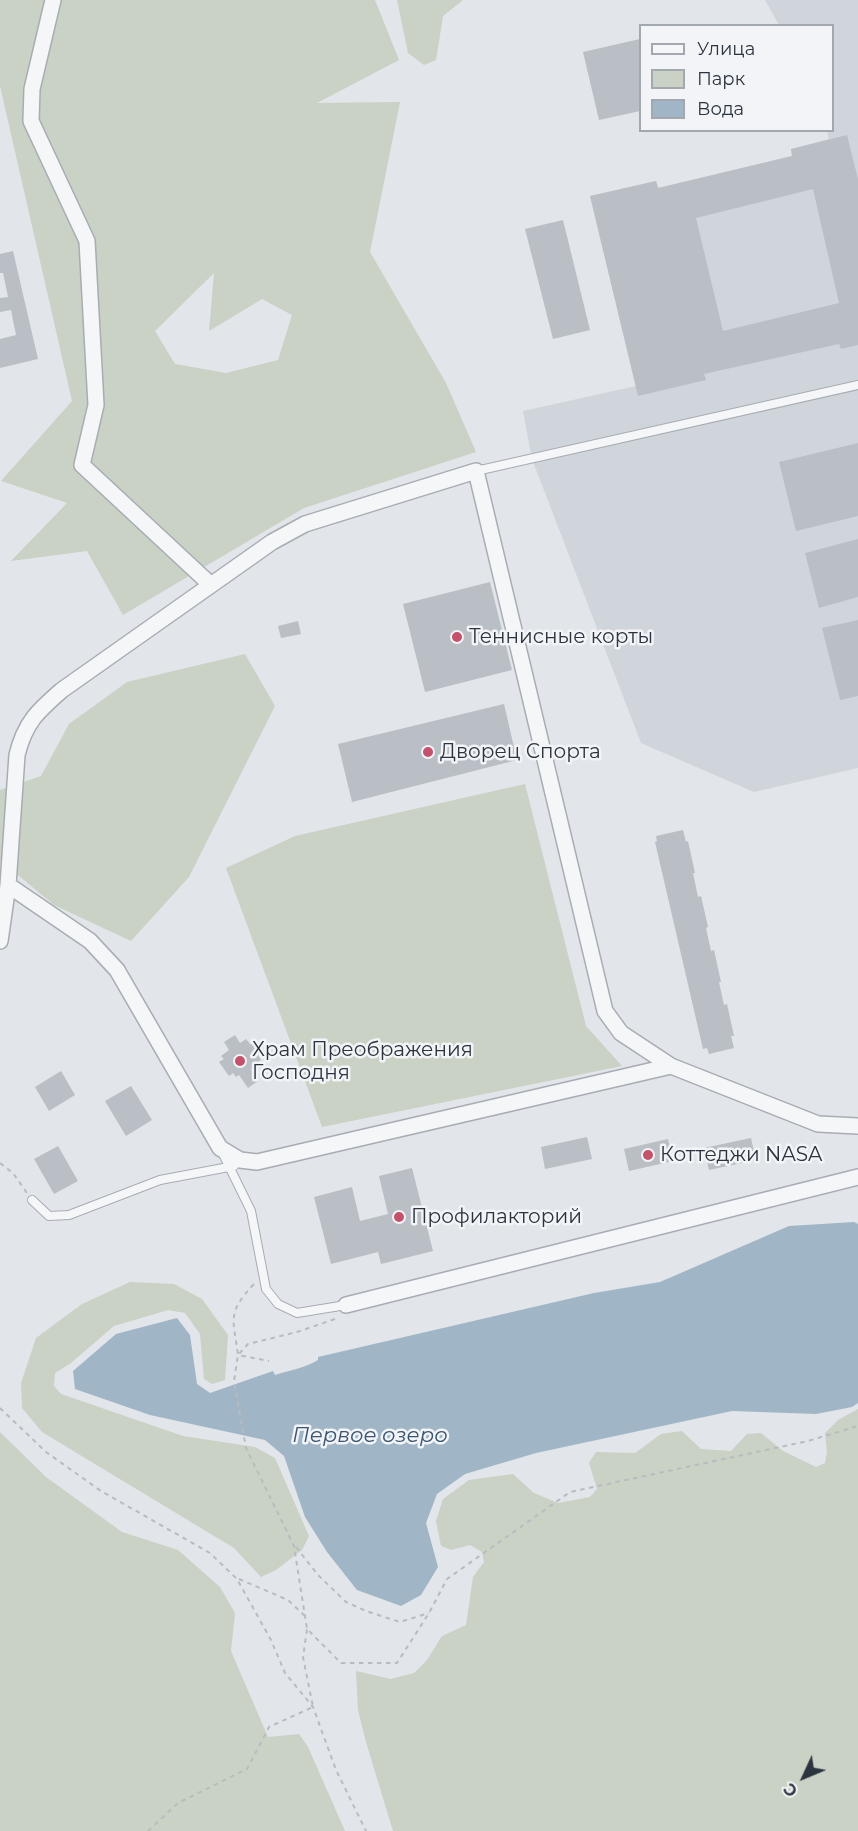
<!DOCTYPE html>
<html>
<head>
<meta charset="utf-8">
<style>
	body { margin:0 }
	#map { position:relative; width:858px; height:1831px; overflow:hidden; background:#e2e5e9; font-family:Montserrat,sans-serif }
	canvas { display:block }
	.legend { position:absolute; left:639px; top:24px; width:195px; height:108px; box-sizing:border-box; background:#f2f4f7; border:2px solid #a3a7ae; margin:0; padding:8px 10px; list-style:none; font-size:18px; color:#2c3440 }
	.legend li { display:flex; align-items:center; gap:12px; height:30px }
	.legend b { width:30px; border:2px solid #a3a7ae }
	.north { position:absolute; left:774px; top:1747px; width:60px; height:60px; -webkit-text-stroke:4px #f2f4f7; paint-order:stroke; rotate:226deg; font-size:16px; font-weight:700; line-height:24px; text-align:center; color:#2c3440 }
	.north::after { content:''; display:block; margin:auto; width:21px; height:27px; background:#2c3440; clip-path:polygon(50% 0,100% 100%,50% 72%,0 100%) }
</style>
</head>
<body>
<div id="map">
<canvas width="858" height="1831"></canvas>
<ul class="legend">
<li><b style="height:8px;background:#f4f6f8"></b>Улица</li>
<li><b style="height:16px;background:#c9d2c4"></b>Парк</li>
<li><b style="height:16px;background:#a0b5c6"></b>Вода</li>
</ul>
<div class="north">С</div>
</div>
<script>
const ctx = document.querySelector('canvas').getContext('2d');
ctx.lineJoin = 'round';
function fill(path, color) {
  ctx.fillStyle = color;
  ctx.fill(path, 'evenodd');
}
function strokePath(path, color, width, dash) {
  ctx.strokeStyle = color;
  ctx.lineWidth = width;
  ctx.lineCap = dash ? 'butt' : 'round';
  ctx.setLineDash(dash || []);
  ctx.stroke(path);
}
function drawText(font, color, halo, rows, align = 'center') {
  ctx.font = font + ' Montserrat,sans-serif';
  ctx.lineWidth = 5;
  ctx.setLineDash([]);
  ctx.textBaseline = 'middle';
  ctx.strokeStyle = halo;
  ctx.fillStyle = color;
  for (const [text, x, y, turn = 0] of rows) {
    ctx.save();
    ctx.translate(x, y);
    ctx.rotate((+turn || 0) * Math.PI / 180);
    ctx.textAlign = isNaN(turn) ? turn : align;
    if (halo) ctx.strokeText(text, 0, 0);
    ctx.fillText(text, 0, 0);
    ctx.restore();
  }
}
const built = new Path2D(`
	M765,0H858V768L754,792L641,743L532,459L523,411L636,386L590,196L656,181L659,188L792,156L791,149L829,139L827,131L832,130V26L779,25Z`);
const green = new Path2D(`
	M0,0H375L399,60L317,103L400,102L370,252L446,383L476,452L304,508L123,615L87,551L11,561L67,503L1,481L72,401L0,86ZM214,273L209,331L262,299L292,315L278,360L226,373L175,364L155,331Z
	M397,0H463L443,16L436,60L424,65L408,53Z
	M245,654L275,706L189,877L131,941L54,905L1,861L0,863V790L41,776L69,724L127,682Z
	M525,784L586,1026L622,1066L322,1127L226,868L295,836Z
	M130,1282L174,1284L202,1299L228,1335L225,1380L212,1384L204,1379L200,1334L185,1313L168,1310L114,1326L71,1363L55,1373L54,1386L61,1394L183,1436L255,1447L275,1458L309,1536L302,1550L276,1570L261,1577L234,1548L42,1432L22,1408L21,1383L36,1338L82,1304Z
	M858,1409V1831H393L366,1742L358,1710L356,1671L391,1679L414,1673L427,1660L442,1636L466,1625L473,1577L484,1562L482,1552L470,1545L451,1550L441,1546L436,1521L443,1499L469,1480L513,1474L534,1493L558,1503L590,1497L597,1489L589,1463L596,1452L635,1453L661,1434L682,1431L701,1449L731,1451L747,1434L761,1433L783,1451L816,1467L825,1463L827,1452L825,1433L838,1420Z
	M0,1432L46,1477L122,1532L178,1550L220,1587L235,1613L231,1651L268,1737L299,1734L308,1747L345,1831H0Z`);
const water = new Path2D(`
	M854,1222L858,1224V1403L852,1407L816,1414L732,1411L536,1453L465,1474L437,1494L426,1523L438,1567L421,1595L401,1606L357,1590L327,1552L305,1517L284,1456L265,1440L150,1415L75,1389L73,1371L116,1334L177,1318L190,1335L197,1384L210,1393L273,1371L275,1375C290,1370 305,1368 318,1360V1357L594,1293L660,1282L789,1226Z`);
const building = new Path2D(`
	M640,39V111L599,120L583,52Z
	M847,135L858,179V345L841,349L839,344L704,374L706,380L638,396L590,196L656,181L658,188L792,156L791,149ZM813,189L839,303L723,331L696,218Z
	M563,220L590,330L553,339L525,229Z
	M13,251L38,359L0,368V339L16,335L11,310L0,312V298L8,297L3,273H0V254Z
	M858,443V516L796,531L779,462Z
	M858,539V597L819,608L805,553Z
	M490,582L512,670L425,692L403,604Z
	M858,620V696L840,700L822,628Z
	M298,621L301,634L281,638L278,626Z
	M504,704L517,760L352,802L338,744Z
	M683,830L686,842L688,841L695,873H693L698,897L701,896L708,927L706,928L711,951L714,950L721,982H719L724,1005L727,1004L734,1036H731L734,1048L709,1054L707,1048L703,1049L655,842L657,841L656,836Z
	M235,1035L240,1043L246,1039L251,1045L254,1042L261,1053L258,1055L261,1060L254,1065L255,1067L251,1070L258,1081L248,1088L239,1075L236,1077L233,1073L229,1076L219,1062L224,1059L221,1056L229,1050L224,1042Z
	M61,1071L75,1095L49,1111L35,1087Z
	M131,1086L152,1120L126,1136L105,1101Z
	M587,1137L592,1159L545,1169L541,1147Z
	M751,1138L756,1160L709,1170L704,1148Z
	M668,1139L673,1161L629,1171L624,1149Z
	M58,1146L78,1181L54,1194L34,1159Z
	M412,1168L433,1251L381,1264L378,1252L331,1264L314,1197L352,1187L360,1221L388,1214L379,1176Z`);
const path = new Path2D(`
	M0,1163L13,1173L27,1193
	M254,1284C227,1313 233,1318 238,1355L269,1361
	M335,1319L297,1332L248,1344L238,1355L234,1381L246,1448L294,1546L307,1629L341,1663H397L429,1613L447,1579L570,1492L808,1441L858,1426
	M0,1408L46,1452L101,1491L210,1553L237,1579L271,1640L285,1673L313,1707L336,1770L366,1831
	M296,1547L318,1575L346,1602L366,1611L400,1622L429,1613
	M239,1579L288,1600L306,1617
	M148,1831L178,1803L247,1769L269,1727L313,1707L303,1657L307,1629`);
const lane = new Path2D(`
	M476,471L858,385
	M223,1154L251,1211L266,1289L278,1304L297,1313L346,1305
	M32,1200L49,1216L69,1215L160,1180L234,1166`);
const street = new Path2D(`
	M53,0L32,89L31,121L87,241L96,405L82,465L211,585
	M8,885L90,941L117,970L220,1148L240,1160L257,1162L671,1066
	M0,941L8,885L17,755C25,722 38,711 62,690L272,542L305,524L476,471L605,1011L621,1033L671,1066L818,1124L858,1126
	M346,1305L858,1177`);
const markers = [
	[457,637,6,"#c3526a"],
	[428,752,6,"#c3526a"],
	[240,1061,6,"#c3526a"],
	[648,1155,6,"#c3526a"],
	[399,1217,6,"#c3526a"]
];
const poiNames = [
	["Теннисные корты",469,637],
	["Дворец Спорта",440,752],
	["Храм Преображения",252,1050],
	["Господня",252,1073],
	["Коттеджи NASA",660,1155],
	["Профилакторий",411,1217]
];
const waterNames = [
	["Первое озеро",370,1436]
];
fill(built, '#d0d5db');
fill(green, '#c9d2c4');
fill(water, '#a0b5c6');
fill(building, '#babfc6');
strokePath(lane, '#a8acb3', 10);
strokePath(street, '#a8acb3', 18);
strokePath(path, '#b8bcc1', 2, [4.5, 4.5]);
strokePath(lane, '#f4f6f8', 8);
strokePath(street, '#f4f6f8', 15);
for (const [x, y, r, color] of markers) {
  const dot = new Path2D();
  dot.arc(x, y, r, 0, 2 * Math.PI);
  ctx.fillStyle = color;
  ctx.fill(dot);
  strokePath(dot, '#f2f4f7', 2);
}
drawText('20px', '#2c3440', '#f2f4f7', poiNames, 'left');
drawText('italic 21px', '#395570', '#f2f4f7', waterNames);
</script>
</body>
</html>
